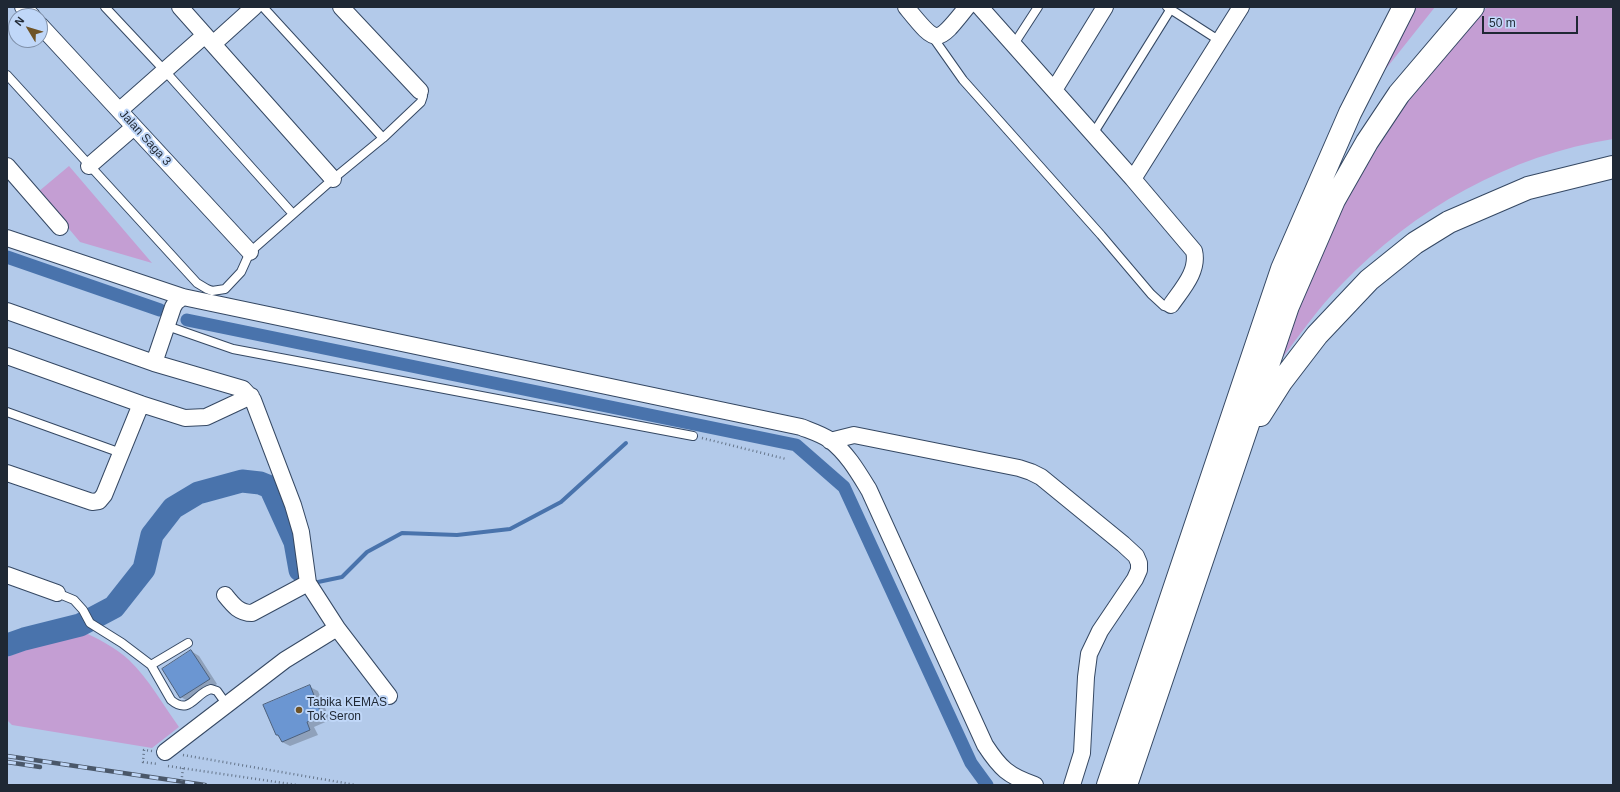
<!DOCTYPE html>
<html>
<head>
<meta charset="utf-8">
<style>
	body { margin:0 }
	#map { position:relative; width:1620px; height:792px; overflow:hidden; background:#b3caea; font-family:Arial,sans-serif }
	canvas { display:block }
	.frame { position:absolute; inset:0; border:8px solid #1f2834; pointer-events:none }
	.north { position:absolute; left:8px; top:8px; width:40px; height:40px; box-sizing:border-box; background:#c0d7f8; border:1px solid #8091aa; border-radius:50%; rotate:308deg; font-size:11px; font-weight:700; line-height:16px; text-align:center; color:#1f2834 }
	.north::after { content:''; display:block; margin:auto; width:14px; height:18px; background:#6f5326; clip-path:polygon(50% 0,100% 100%,50% 72%,0 100%) }
	.scale { position:absolute; left:1482px; top:16px; width:96px; height:18px; box-sizing:border-box; border:2px solid #1f2834; border-top:0; padding-left:5px; font-size:12px; line-height:14px; white-space:nowrap; color:#1f2834; -webkit-text-stroke:3px #c0d7f8; paint-order:stroke }
</style>
</head>
<body>
<div id="map">
<canvas width="1620" height="792"></canvas>
<div class="frame"></div>
<div class="north">N</div>
<div class="scale">50 m</div>
</div>
<script>
const ctx = document.querySelector('canvas').getContext('2d');
ctx.lineJoin = 'round';
function fill(path, color) {
  ctx.fillStyle = color;
  ctx.fill(path, 'evenodd');
}
function strokePath(path, color, width, dash) {
  ctx.strokeStyle = color;
  ctx.lineWidth = width;
  ctx.lineCap = dash ? 'butt' : 'round';
  ctx.setLineDash(dash || []);
  ctx.stroke(path);
}
function drawText(font, color, halo, rows, align = 'center') {
  ctx.font = font + ' Arial,sans-serif';
  ctx.lineWidth = 4;
  ctx.setLineDash([]);
  ctx.textBaseline = 'middle';
  ctx.strokeStyle = halo;
  ctx.fillStyle = color;
  for (const [text, x, y, turn = 0] of rows) {
    ctx.save();
    ctx.translate(x, y);
    ctx.rotate((+turn || 0) * Math.PI / 180);
    ctx.textAlign = isNaN(turn) ? turn : align;
    if (halo) ctx.strokeText(text, 0, 0);
    ctx.fillText(text, 0, 0);
    ctx.restore();
  }
}
const green = new Path2D(`
	M1414,7H1435L1373,85Z
	M1487,7H1613V139C1510,155 1414,209 1342,284C1318,308 1298,337 1278,364L1298,311L1344,204L1376,150L1407,102Z
	M69,166L152,263L80,242L38,192Z
	M79,630C97,638 115,647 129,660C149,679 163,705 179,727L152,748L12,725L7,720V657Z`);
const shadow = new Path2D(`
	M191,651L199,656L217,684L189,702L181,697Z
	M310,687L318,691L330,720L314,727L318,735L290,746L282,742L280,737L277,735Z`);
const stream = new Path2D(`
	M318,582L342,577L367,552L402,533L457,535L510,529L561,502L626,443`);
const canal = new Path2D(`
	M7,257L160,310
	M187,320L796,445L844,487L971,763L987,785`);
const river = new Path2D(`
	M7,645L24,639L80,625L114,607L144,569L152,535L173,508L198,493L242,481L260,483L270,487L295,542L300,570`);
const building = new Path2D(`
	M191,650L210,679L180,698L162,669Z
	M310,685L322,716L307,722L310,730L282,742L278,735H276L263,705Z`);
const path = new Path2D(`
	M702,438L786,459
	M152,751L144,750L143,762L158,764
	M183,755L356,785
	M168,766L297,785`);
const lane = new Path2D(`
	M105,7L165,71L293,214
	M263,7L383,138
	M1167,7L1220,41
	M932,36L963,80L1101,235L1151,294L1164,306L1167,307L1171,305
	M1014,44L1038,7
	M7,75L197,283L207,289L212,291L225,289L241,272L250,252L333,179L383,138L421,102L423,96L420,91
	M1093,134L1172,7
	M167,326L233,349L693,436
	M7,412L121,453
	M57,593L74,600L83,610L90,623L122,643L151,665L171,700C190,716 195,693 211,689L217,691L227,705
	M151,665L188,643`);
const street = new Path2D(`
	M23,7L32,16
	M180,7L333,179
	M341,7L420,91
	M906,7C937,45 936,46 967,7
	M980,7L1133,179L1194,251C1199,271 1182,289 1171,305
	M40,25L250,252
	M213,44L254,7
	M1054,90L1105,7
	M120,110L205,35
	M7,166L60,227
	M89,166L134,127
	M1133,179L1241,7
	M7,238L183,297L801,427C811,431 821,434 830,440C847,453 858,472 869,490L985,745C1000,768 1008,776 1035,785
	M7,311L154,363L243,389L253,400L293,505L301,532L308,583L337,628L285,660L165,752
	M7,356L141,404L185,418L206,417L251,396
	M154,363L173,307L176,302L183,297
	M830,441L854,435L1019,468L1031,472L1041,477L1123,544L1136,556L1139,563V570L1135,579L1100,631L1089,654L1086,677L1082,753L1072,785
	M7,473L92,502L99,501L104,495L141,404
	M7,575L57,593
	M225,595C233,605 239,613 252,613L308,583
	M337,628L389,696`);
const highway = new Path2D(`
	M1260,415L1281,382L1317,335L1369,280L1415,243L1449,222L1528,188L1613,167
	M1108,785L1282,269L1350,113L1404,7
	M1126,785L1288,306L1334,200L1367,142L1399,94L1473,7`);
const rail = new Path2D(`
	M7,756L205,785
	M7,762L40,767`);
const pathBridge = new Path2D(`
	M181,785L183,768`);
const markers = [
	[299,710,4,"#6f5326"]
];
const streetNames = [
	["Jalan Saga 3",145,138,48]
];
const poiNames = [
	["Tabika KEMAS",307,703],
	["Tok Seron",307,717]
];
fill(green, '#c49ed3');
fill(shadow, '#0003');
strokePath(stream, '#4973ac', 4);
strokePath(canal, '#4973ac', 13);
strokePath(river, '#4973ac', 23);
fill(building, '#6b96d2');
strokePath(building, '#4c607c', 1);
strokePath(lane, '#354863', 10);
strokePath(street, '#354863', 18);
strokePath(highway, '#354863', 24);
strokePath(path, '#65758a', 2.5, [1, 3]);
strokePath(lane, '#fff', 8);
strokePath(street, '#fff', 16);
strokePath(highway, '#fff', 22);
strokePath(rail, '#4a5769', 4.5);
strokePath(rail, '#c0d7f8', 3, [9]);
strokePath(pathBridge, '#65758a', 2.5, [1, 3]);
for (const [x, y, r, color] of markers) {
  const dot = new Path2D();
  dot.arc(x, y, r, 0, 2 * Math.PI);
  ctx.fillStyle = color;
  ctx.fill(dot);
  strokePath(dot, '#c0d7f8', 1.5);
}
drawText('12px', '#1f2834', '#c0d7f8', streetNames);
drawText('12px', '#1f2834', '#c0d7f8', poiNames, 'left');
</script>
</body>
</html>
